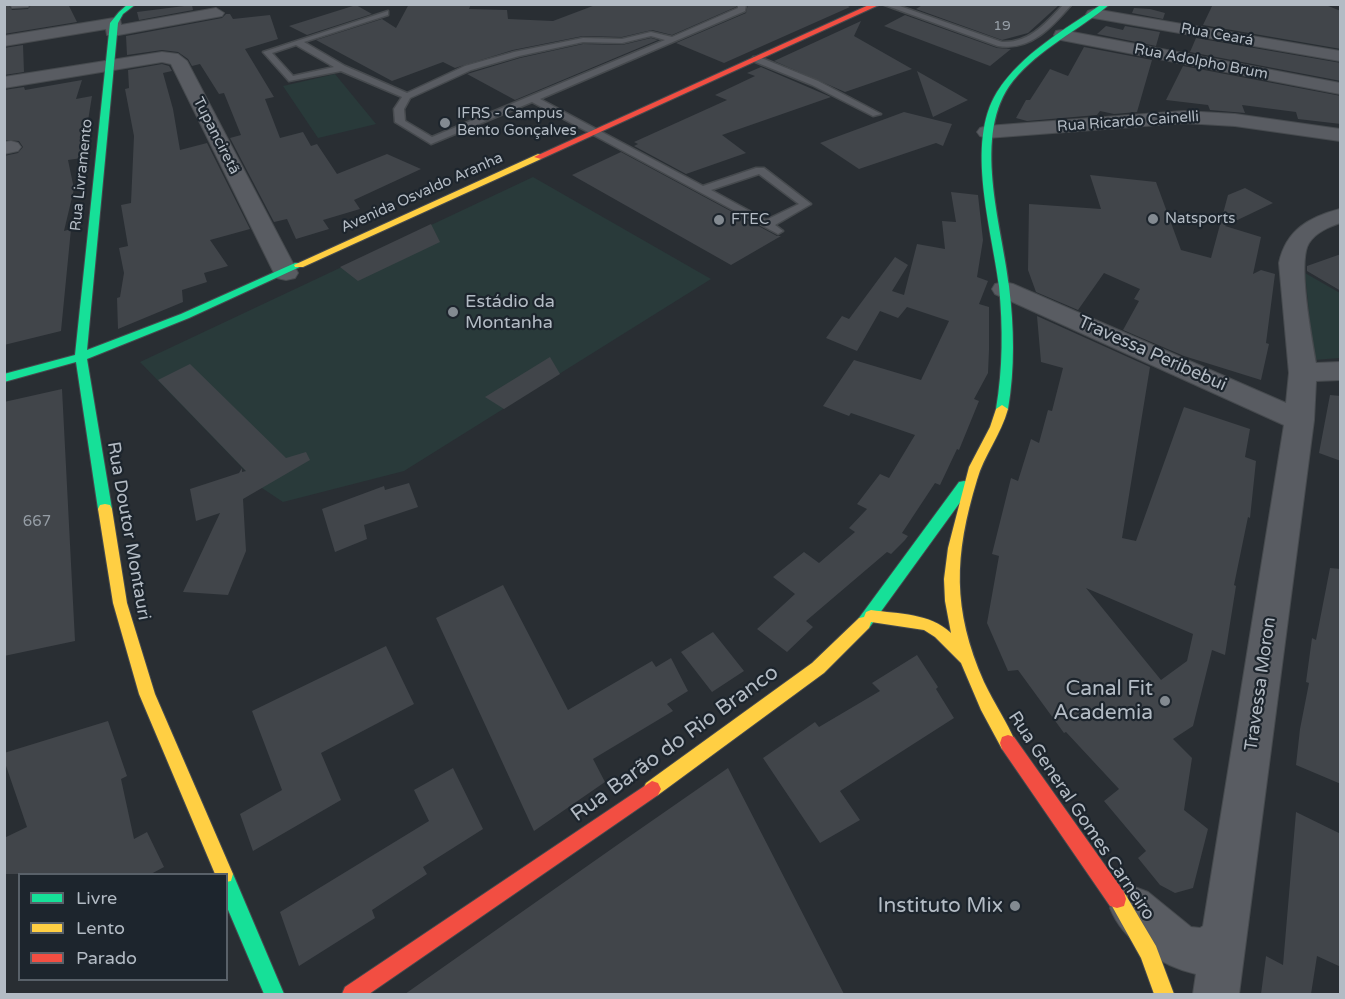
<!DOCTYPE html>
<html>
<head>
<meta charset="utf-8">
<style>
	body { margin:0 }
	#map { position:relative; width:1345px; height:999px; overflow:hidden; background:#292e33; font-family:"Varela Round",sans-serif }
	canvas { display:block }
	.frame { position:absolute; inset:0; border:6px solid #b3bbc4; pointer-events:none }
	.legend { position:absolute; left:18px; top:873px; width:210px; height:108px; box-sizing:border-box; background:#1d252d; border:2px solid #596169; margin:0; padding:8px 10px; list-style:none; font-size:18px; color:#b3bbc4 }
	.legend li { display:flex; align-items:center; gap:12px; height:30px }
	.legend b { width:30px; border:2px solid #596169 }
</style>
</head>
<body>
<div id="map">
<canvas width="1345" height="999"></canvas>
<div class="frame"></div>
<ul class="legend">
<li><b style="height:8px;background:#16e098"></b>Livre</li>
<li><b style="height:8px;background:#ffcf43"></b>Lento</li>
<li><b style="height:8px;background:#f24e42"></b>Parado</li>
</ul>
</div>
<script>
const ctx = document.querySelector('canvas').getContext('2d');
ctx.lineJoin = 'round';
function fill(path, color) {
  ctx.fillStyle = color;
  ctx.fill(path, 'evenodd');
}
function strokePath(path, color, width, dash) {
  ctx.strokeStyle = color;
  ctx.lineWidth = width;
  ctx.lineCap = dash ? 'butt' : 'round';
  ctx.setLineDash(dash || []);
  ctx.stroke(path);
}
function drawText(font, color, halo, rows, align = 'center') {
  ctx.font = font + ' "Varela Round",sans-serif';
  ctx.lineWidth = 4.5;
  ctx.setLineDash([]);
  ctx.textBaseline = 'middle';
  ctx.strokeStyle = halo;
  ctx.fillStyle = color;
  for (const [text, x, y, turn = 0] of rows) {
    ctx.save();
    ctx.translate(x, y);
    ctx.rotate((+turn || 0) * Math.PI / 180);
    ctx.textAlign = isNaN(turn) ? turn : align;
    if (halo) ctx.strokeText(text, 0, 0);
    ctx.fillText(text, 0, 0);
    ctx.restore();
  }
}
const green = new Path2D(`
	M335,74L376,124L318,138L283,86Z
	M533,177L711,279L404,471L283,502L262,488L140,362Z
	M1305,273L1340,293V358L1314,360Z`);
const building = new Path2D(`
	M4,4H8L12,10L28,9L32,4H68L77,22L4,34Z
	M409,4H471L469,9L507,10L508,19L553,21L598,4H736V7L672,35L652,30L622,37L583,36L513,50L455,68L443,62L392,81L316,40L382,19L396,28Z
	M748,4H844L850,7L724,63L676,43L746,13Z
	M924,4H1060L1028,33L1002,40L916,9Z
	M1213,4H1323L1341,11V49L1203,25Z
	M192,5L193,10L139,20L137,12Z
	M356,5L372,14L307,35L289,26Z
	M1134,8L1150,9L1165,13L1163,19L1132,13Z
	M226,14H230L233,19L270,15L278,39L245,49L274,97L265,99L280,138L303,132L311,146L317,144L337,174L387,154L421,169L354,200L360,209L323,220L329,229L296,239L287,219L274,222L230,138L241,135L224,93L219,94L200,64L192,66L188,59L178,52L162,50L127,55L126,36L222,18Z
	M905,15L997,48L1011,49L990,66L884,26Z
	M861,21L854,36L912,69L845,92L774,61Z
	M1106,26L1123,30L1125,26L1160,32L1156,46L1097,34Z
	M651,38L658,40L515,100L467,74L520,58L583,44L622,45Z
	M1196,38L1341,63V81L1190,52Z
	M23,45L24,72L4,75V48Z
	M1084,47L1152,60L1137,112L1114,114L1100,111L1097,115L1027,121L1016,118L1026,100H1030L1050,69L1068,76Z
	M162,64L169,66L172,71L163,73L173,109L180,150L207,143L250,229L210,240L228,266L204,273L207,282L182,290L183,302L118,329L117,298L120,297L124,273L119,248L128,246L121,205L131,203L134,136L125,89L129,88L128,70Z
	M1183,66L1341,96V124L1298,119L1296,112L1242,105L1245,113L1210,110L1208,105L1166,100Z
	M761,67L831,97L722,135L746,153L686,174L634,146L638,144L634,142L727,100L715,95L755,76L747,73Z
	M917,71L968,100L933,117Z
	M82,80L76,99L92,96L82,158L68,160L74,189L64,231L71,229L61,331L4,345V156L18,153L23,147L19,141L4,140V90L24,87L25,90Z
	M904,112L952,124L943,146L936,143L859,169L820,143Z
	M621,152L777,236H781L731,265L572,175Z
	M1090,175L1156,182L1181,250L1211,258L1228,195L1245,188L1273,203L1225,226L1261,237L1253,274L1261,270L1275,274L1266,343L1269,344L1261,380L1184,356L1123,330L1139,301L1134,299L1140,289L1104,273L1078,310L1036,292L1028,270L1029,204L1101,209Z
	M951,192L978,195L983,240L977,277L988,281L979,304L989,307V350L988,373L974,399L979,401L959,450L957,449L940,485L935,483L902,533L908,536L905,540L891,554L887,552L806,621L813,627L787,652L757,629L795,594L773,577L804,552L819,563L855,532L849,528L867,509L857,504L880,474L889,478L915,435L851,413L849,416L823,406L854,360L921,380L949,321L907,307L898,318L880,311L857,351L826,338L842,316L849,319L895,257L908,265L892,291L904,295L917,244L945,249L942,221L956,222Z
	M431,224L440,242L358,281L340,267Z
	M1341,254V291L1307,271V266Z
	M1037,316L1150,367L1122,538L1136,541L1184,407L1250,429L1245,457L1256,461L1250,518L1248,517L1234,585L1236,586L1225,655L1212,650L1193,726L1173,739L1192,758L1184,810L1208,829L1193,888L1175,893L1160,885L1138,858L1146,851L1104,801L1119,789L1066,732L1064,733L1018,670L1008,671L987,623L999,556L992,554L1011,478L1018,481L1031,439L1039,443L1048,410L1052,411L1063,368L1041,362ZM1086,588L1193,634L1187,661L1161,680Z
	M550,357L560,374L504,409L485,397Z
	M190,364L286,458L306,452L310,460L243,499L246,551L228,595L183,592L220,513L196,521L190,489L239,473L242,468V472L246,471L158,380Z
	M62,389L75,641L4,656V402Z
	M1330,395L1341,396V461L1319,453Z
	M409,483L418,507L364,525L367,539L335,552L322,509L384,486L385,490Z
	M1330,568L1341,569V784L1296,765L1300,729L1309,683L1306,682L1312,638L1316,640Z
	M503,585L568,710L652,661L656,667L671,658L688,691L667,704L673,711L593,759L605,782L534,831L436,618Z
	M713,632L744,671L712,692L681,652Z
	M386,646L414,704L321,753L341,800L253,851L240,814L282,790L252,711Z
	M917,655L938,687L936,689L954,718L840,791L860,820L820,843L763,758L815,722L819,727L880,691L872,683Z
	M108,721L127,776L121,779L134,839L147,832L164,867L151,874H4V838L27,827L4,760V753Z
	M453,768L483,829L423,867L427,874L372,910L375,918L299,966L280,912L429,821L414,790Z
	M728,768L844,994H405L620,843Z
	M1296,812L1341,834V967L1317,956L1311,994H1261L1266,956L1283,965Z`);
const lane = new Path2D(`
	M738,4H746L745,11L540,99L703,186L756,168H764L811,204L775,225L783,231L778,234L532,102L431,144L395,122L394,109L402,97L341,71L289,81L263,52L388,11V15L304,42L345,66L407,93L465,66L514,52L583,38L622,39L651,32L672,37L738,8ZM651,36L665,40L432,137L405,121L404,109L410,98L471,70L519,56L583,42L622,43ZM296,45L334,67L293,76L272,53ZM759,174L799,204L766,220L711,190Z
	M882,4H894L1002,42C1030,43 1046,23 1064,4H1072C1052,27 1031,51 998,46Z
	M753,57H759L818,81L881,114L873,116L812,85L753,61Z`);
const street = new Path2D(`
	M10,4H30L28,7L12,8Z
	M216,8L224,13L222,16L113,36L107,35L106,29L4,46V36L114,18L120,19L121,25Z
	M1094,9L1340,51V61L1088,17L1086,14L1088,11Z
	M1062,30L1340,83V94L1056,39L1054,35L1056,31Z
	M162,52L178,54L187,61L298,273L295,278L286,280L277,278L274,273L171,64L162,62L4,88V77Z
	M1184,111L1235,114L1340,129V141L1235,126L1184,123L987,138L980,136L977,132L980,128L987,126Z
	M11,141L18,143L21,147L18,151L4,154V142Z
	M1340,209V223C1329,227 1316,232 1309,243C1297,262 1312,338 1316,363L1340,362V380L1316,381L1314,420L1239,994H1193L1196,974C1161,966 1123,941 1110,908L1116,892L1132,886L1148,892L1191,927L1200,928L1203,926L1284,425L995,294L992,289L995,284L1004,282L1013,284L1286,403L1289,373L1279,263C1286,230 1309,217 1340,209Z`);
const fast = new Path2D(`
	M128,4H136L123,14L118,23L87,350L181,314L295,263H303L304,265L189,318L87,359L112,509L110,513H100L98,509L76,362L4,382V374L75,355L110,23L119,12Z
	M1102,4H1110C1078,31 1040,48 1013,81C971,134 1002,225 1009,286C1014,327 1015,368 1008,409L1002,413L996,409C1003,368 1003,327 999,286C992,230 965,143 997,92C1022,53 1064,30 1102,4Z
	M964,481L969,482L971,486L969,490L869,628L864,629L859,628L856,623L859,618L959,482Z
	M226,872L233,874L284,994H264L226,905V874H219Z`);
const slow = new Path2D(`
	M538,154L541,155V159L303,267H295L294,265Z
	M1002,405L1008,409C1001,435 984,455 977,480C954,556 952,609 984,682C994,703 1007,722 1016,743L1014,749L1008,751L1002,749L981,710L961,663L935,637L924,630L871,622L869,628L824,673L658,795L652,797L646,795L643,789L646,783L812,663L859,618L864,617L866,612L871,610C899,614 930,613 951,633L945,601L944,579L948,548L969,467L990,427L996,409Z
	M105,504L110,505L112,509L127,603L155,694L233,874L231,881L226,882V874H215L139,694L113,603L98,509L100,505Z
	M1117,890L1124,892L1156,946L1174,994H1154L1141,958L1108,899L1110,892Z`);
const jam = new Path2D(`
	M871,4H881L541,159L534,157Z
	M1008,735L1014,737L1124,892L1126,899L1124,906L1117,908L1110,906L1002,749L1000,743L1002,737Z
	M652,781L658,783L661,789L658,795L369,994H342L345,987Z`);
const markers = [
	[445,123,6,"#838a91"],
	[1153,219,6,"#838a91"],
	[719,220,6,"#838a91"],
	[453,312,6,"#838a91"],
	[1165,701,6,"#838a91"],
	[1015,906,6,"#838a91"]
];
const farNumbernames = [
	["19",1002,26]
];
const farStreetnames = [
	["Rua Ceará",1217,35,10],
	["Rua Adolpho Brum",1201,62,11],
	["Rua Ricardo Cainelli",1128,122,-4],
	["Tupanciretã",216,136,63],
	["Rua Livramento",82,175,-84],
	["Avenida Osvaldo Aranha",422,193,-24]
];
const farPoinames = [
	["IFRS - Campus",457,114],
	["Bento Gonçalves",457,131],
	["Natsports",1165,219],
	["FTEC",731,220]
];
const numberNames = [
	["667",37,522]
];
const poiNames = [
	["Estádio da",465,302],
	["Montanha",465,323]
];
const streetNames = [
	["Travessa Peribebui",1152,354,24],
	["Rua Doutor Montauri",128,531,80],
	["Travessa Moron",1261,684,-82],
	["Rua General Gomes Carneiro",1081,816,56]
];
const nearPoinames = [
	["Canal Fit",1153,689],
	["Academia",1153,713],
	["Instituto Mix",1003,906]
];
const nearStreetnames = [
	["Rua Barão do Rio Branco",675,744,-36]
];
fill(green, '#293a3a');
fill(building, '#41454a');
strokePath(lane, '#464a4e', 3);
strokePath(street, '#464a4e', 2);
strokePath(fast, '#464a4e', 2);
strokePath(slow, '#464a4e', 2);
strokePath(jam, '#464a4e', 2);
fill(lane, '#595c62');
fill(street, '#595c62');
fill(fast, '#16e098');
fill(slow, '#ffcf43');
fill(jam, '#f24e42');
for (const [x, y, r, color] of markers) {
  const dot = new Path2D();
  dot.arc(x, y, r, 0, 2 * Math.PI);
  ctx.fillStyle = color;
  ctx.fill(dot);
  strokePath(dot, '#1d252d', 2);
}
drawText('14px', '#969ea6', null, farNumbernames);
drawText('15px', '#b3bbc4', '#1d252d', farStreetnames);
drawText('15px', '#b3bbc4', '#1d252d', farPoinames, 'left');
drawText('15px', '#969ea6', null, numberNames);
drawText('18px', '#b3bbc4', '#1d252d', poiNames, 'left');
drawText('18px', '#b3bbc4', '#1d252d', streetNames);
drawText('21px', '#b3bbc4', '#1d252d', nearPoinames, 'right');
drawText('21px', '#b3bbc4', '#1d252d', nearStreetnames);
</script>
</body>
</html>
